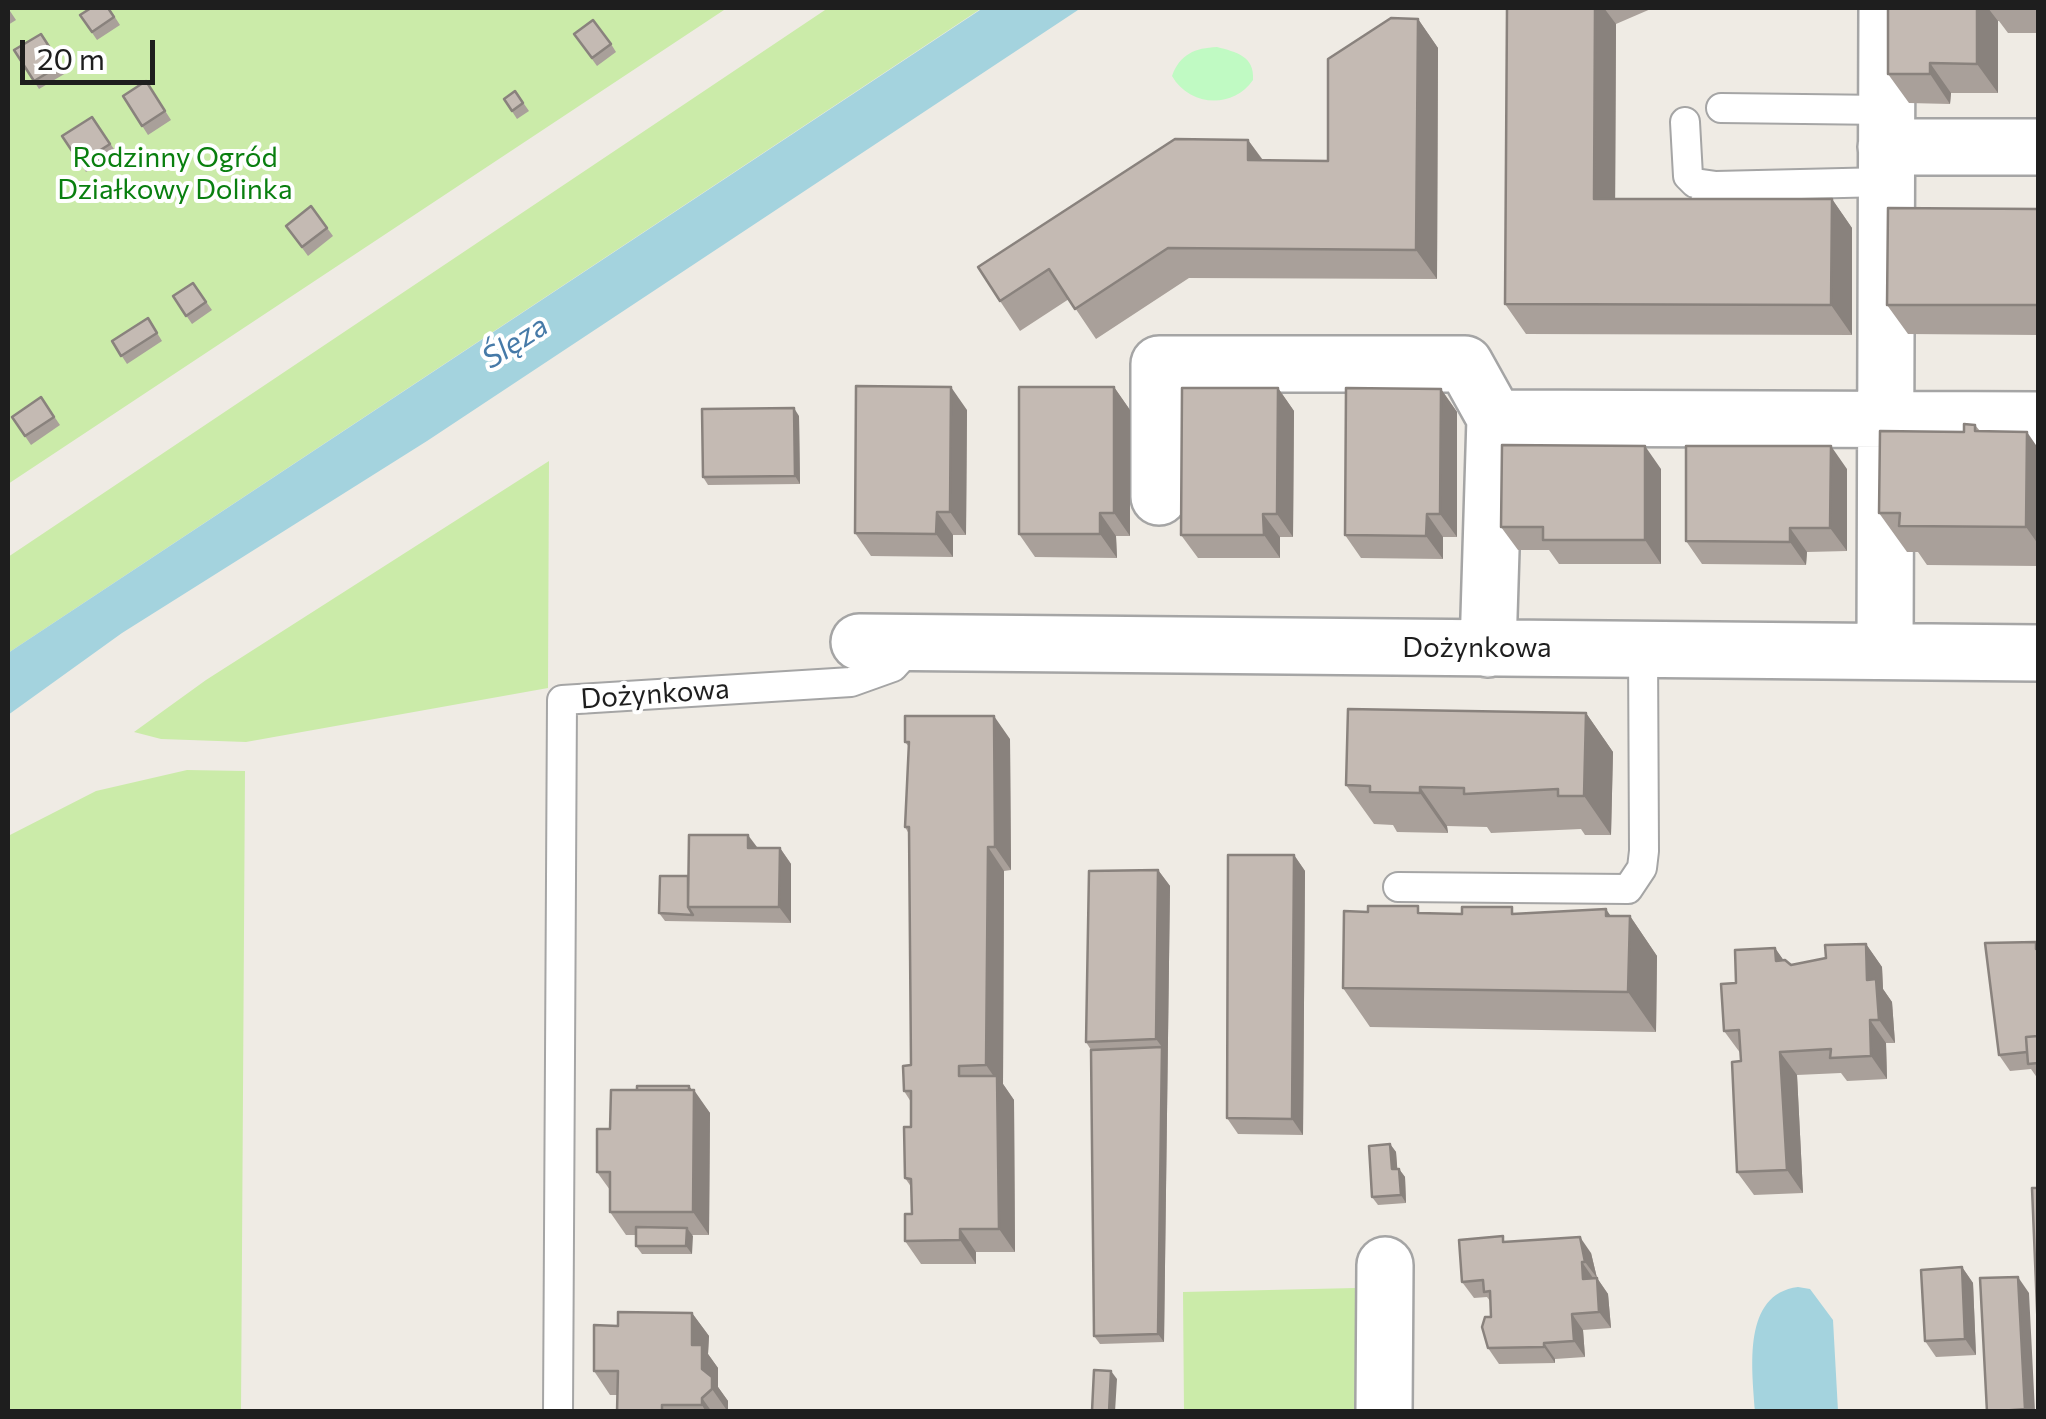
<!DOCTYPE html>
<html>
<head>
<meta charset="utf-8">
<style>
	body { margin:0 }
	#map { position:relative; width:2046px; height:1419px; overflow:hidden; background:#efebe4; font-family:Commissioner,sans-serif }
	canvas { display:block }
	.frame { position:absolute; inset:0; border:10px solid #1e1e1e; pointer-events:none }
	.scale { position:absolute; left:20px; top:40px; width:135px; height:45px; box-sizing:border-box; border:5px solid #1e1e1e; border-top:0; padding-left:12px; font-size:30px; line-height:35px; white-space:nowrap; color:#1e1e1e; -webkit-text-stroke:8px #fff; paint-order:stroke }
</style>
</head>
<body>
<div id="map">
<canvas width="2046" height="1419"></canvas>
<div class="frame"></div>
<div class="scale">20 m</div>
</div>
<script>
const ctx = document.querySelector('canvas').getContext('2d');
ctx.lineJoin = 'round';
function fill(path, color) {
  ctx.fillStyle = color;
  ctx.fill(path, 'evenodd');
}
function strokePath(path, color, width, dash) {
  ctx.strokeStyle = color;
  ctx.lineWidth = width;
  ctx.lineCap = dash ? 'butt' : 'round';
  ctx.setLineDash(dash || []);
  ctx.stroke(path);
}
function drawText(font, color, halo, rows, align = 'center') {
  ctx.font = font + ' Commissioner,sans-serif';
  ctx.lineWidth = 8;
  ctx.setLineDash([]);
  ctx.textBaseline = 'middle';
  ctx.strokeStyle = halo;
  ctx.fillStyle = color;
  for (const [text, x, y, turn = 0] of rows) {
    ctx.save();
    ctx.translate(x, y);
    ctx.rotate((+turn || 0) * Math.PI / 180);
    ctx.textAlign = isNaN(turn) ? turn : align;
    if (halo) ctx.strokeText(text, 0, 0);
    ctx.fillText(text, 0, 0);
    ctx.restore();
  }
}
const grass = new Path2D(`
	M8,8H727L8,484Z
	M828,8H982L8,653V557Z
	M549,461L548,688L246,742L161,739L134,732L206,680Z
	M187,770L245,771L241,1411H8V836L96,791Z
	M1355,1288L1359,1411H1184L1183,1292Z`);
const park = new Path2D(`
	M1217,47C1236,52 1255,56 1253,80C1232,110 1189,106 1172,76C1180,54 1195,48 1217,47Z`);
const water = new Path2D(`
	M983,8H1081L427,441L122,633L8,715V653Z
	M1798,1287L1810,1289L1833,1320L1838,1411H1755C1752,1368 1742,1294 1798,1287Z`);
const service = new Path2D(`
	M1721,108L1886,110
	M1685,122L1688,176L1695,183L1716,186
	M1703,226L1706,196L1716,186L1885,182
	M1398,887L1628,889L1642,868L1644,851L1643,647
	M558,1412L562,700L851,682L893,667L911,647`);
const minor = new Path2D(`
	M1886,147H2038
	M1495,418L2038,420
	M1159,497V364H1465L1495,418L1488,649
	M859,642L2038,653
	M1885,650L1887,8
	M1384,1412L1385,1265`);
const wall = new Path2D(`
	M8,8L16,20L8,25Z
	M109,8L120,25L97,40L80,15Z
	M1507,8H1653L1616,24L1615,199H1832L1852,228V335L1526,334L1505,304Z
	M1888,8H2038V33H2008L1999,21H1998V93H1951L1950,104L1909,103L1888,74Z
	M1418,19L1438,48L1437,279L1189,278L1096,339L1069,299L1020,331L1000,301L1248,140L1263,160L1328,161Z
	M41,34L66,73L39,89L14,50Z
	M574,34L611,44L616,52L597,66Z
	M146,81L171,120L148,135L123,96Z
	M515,91L529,111L517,119L504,99Z
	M92,117L116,152L86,172L62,136Z
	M311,206L333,236L308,256L286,226Z
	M2038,209V335L1908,334L1887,305Z
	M193,283L212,310L192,324L173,296Z
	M148,318L162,341L127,364L112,341Z
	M1114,387L1130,410V536H1116L1117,558L1035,557L1019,534Z
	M1278,388L1294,411L1293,537H1280V558H1198L1181,535Z
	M1441,389L1457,412V537H1443V559L1361,558L1345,535Z
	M41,397L60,425L31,445L12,417Z
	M967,410L966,535H953V557L871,556L855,533Z
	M799,416L800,484L708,485L703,477Z
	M1975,425L1980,431L2038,448V566L1927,565L1918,552H1907L1879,513L1964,432Z
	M1661,469V564H1559L1549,550H1518L1501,527Z
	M1847,469V551L1807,552L1806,565L1702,564L1686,541Z
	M1586,713L1613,752L1611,835H1585L1581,829L1491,833L1487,827L1447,826L1448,833L1397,832L1393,825L1374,824L1346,785Z
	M1010,739L1011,870L1004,871L1003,1084L1014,1100L1015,1252H976V1264H921L905,1241L912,1214V1188L905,1178L911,1127V1102L904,1091L911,1065L909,834L905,827L909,747L905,742Z
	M757,848H780L791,864V923L665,921L659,913L688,876Z
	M1294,855L1305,871L1303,1135L1238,1134L1227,1118Z
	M1158,870L1170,886L1164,1342L1100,1344L1094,1336L1091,1050L1086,1042Z
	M1423,913L1630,916L1657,956L1656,1032L1370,1027L1343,988Z
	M2036,942L2038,946V1079L2031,1069L2010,1071L1999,1055Z
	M1866,944L1882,967L1883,989L1892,1002L1895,1043H1886L1887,1079L1847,1081L1841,1073L1797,1075L1803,1193L1754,1195L1737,1172L1741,1054L1724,1031L1736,983L1775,948L1783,960L1791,965L1826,958Z
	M689,1086L710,1113L709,1235H692V1254H642L636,1246V1235H626L610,1212V1190L597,1172L610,1129L637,1090Z
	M1390,1144L1396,1152L1397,1169H1399L1405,1177L1406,1203L1378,1205L1372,1197Z
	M1507,1242L1591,1253L1597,1278L1608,1294L1611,1328L1583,1330L1585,1357L1555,1359V1363L1499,1364L1488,1348L1491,1317L1490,1301L1487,1297L1474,1298L1462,1282Z
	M1962,1267L1973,1283L1976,1355L1936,1357L1925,1341Z
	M692,1313L709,1336L708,1354L718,1368V1387L728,1401V1412H617V1395H610L594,1371L618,1326Z`);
const shadedWall = new Path2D(`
	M1595,8H1604L1616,24L1615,228L1594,199Z
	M1977,8H1988L1998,21V93L1977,64Z
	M1418,19L1438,48L1437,279L1416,250Z
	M1930,63L1951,93L1950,104L1930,74Z
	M1248,140L1269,169L1248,160Z
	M1832,199L1852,228V335L1831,305Z
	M951,387L967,410L966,535L950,512Z
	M1114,387L1130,410V536L1114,513Z
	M1278,388L1294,411L1293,537L1277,514Z
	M1441,389L1457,412V537L1440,514Z
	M794,408L799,416L800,484L795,476Z
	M2027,432L2038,448V544L2026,527Z
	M1645,446L1661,469V564L1645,540Z
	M1831,446L1847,469V551L1830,528Z
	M937,512L953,535V557L936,534Z
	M1100,513L1116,536L1117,558L1100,534Z
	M1263,514L1280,537V558L1264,535Z
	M1427,514L1443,537V559L1426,536Z
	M1790,528L1807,552L1806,565L1790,542Z
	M1586,713L1613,752L1611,835L1584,796Z
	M994,716L1010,739L1011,870L995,847Z
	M1420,787L1447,826L1448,833L1420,793Z
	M748,835L760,851L748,848Z
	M988,847L1004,871L1003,1084L1014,1100L1015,1252L999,1229L997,1081L986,1065Z
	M780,848L791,864V923L779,907Z
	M1294,855L1305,871L1303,1135L1292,1119Z
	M1158,870L1170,886L1164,1342L1158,1334L1162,1047L1156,1039Z
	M1606,909L1629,943L1630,916L1657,956L1656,1032L1628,992L1606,916Z
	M1866,944L1882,967L1883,989L1892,1002L1895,1043L1879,1020L1867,980Z
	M1775,948L1792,972L1776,961Z
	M1870,1020L1886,1043L1887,1079L1871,1056Z
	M1780,1052L1797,1075L1803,1193L1787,1170Z
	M689,1086L694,1093V1090L710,1113L709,1235L693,1212Z
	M1390,1144L1396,1152L1398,1177L1392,1169Z
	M1399,1169L1405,1177L1406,1203L1401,1195Z
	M687,1228L693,1236L692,1254L686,1246Z
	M960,1229L976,1252V1264L960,1240Z
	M1580,1237L1591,1253L1597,1278L1585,1262Z
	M1582,1262L1593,1278L1583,1279Z
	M1962,1267L1973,1283L1976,1355L1965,1339Z
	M2018,1277L2029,1293L2035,1412H2026L2025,1409Z
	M1597,1278L1608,1294L1611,1328L1599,1312Z
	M692,1313L709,1336L708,1354L718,1368V1387L728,1401V1412L712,1389L692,1345Z
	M1572,1314L1583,1330L1585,1357L1574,1341Z
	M1544,1343L1555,1359V1363L1544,1347Z
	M1111,1371L1117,1379L1115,1412H1109Z
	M702,1398L712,1412H706L702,1405Z`);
const building = new Path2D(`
	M91,8H108L114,17L92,32L80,15Z
	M1507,8H1595L1594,199H1832L1831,305L1505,304Z
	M1888,8H1977V64L1930,63V74H1888Z
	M1391,18L1418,19L1416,250L1168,248L1075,309L1049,269L1000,301L978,267L1175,139L1248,140V160L1328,161V59Z
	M593,20L611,44L592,58L574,34Z
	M41,34L61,65L34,81L14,50Z
	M146,81L165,111L142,126L123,96Z
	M515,91L523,103L512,111L504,99Z
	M92,117L110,144L80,163L62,136Z
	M311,206L327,228L302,247L286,226Z
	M1888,208L2038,209V305H1887Z
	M193,283L206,302L186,316L173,296Z
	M148,318L157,333L121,356L112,341Z
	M856,386L951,387L950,512H937L936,534L855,533Z
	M1019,387H1114V513H1100V534H1019Z
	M1182,388H1278L1277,514H1263L1264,535H1181Z
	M1346,388L1441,389L1440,514H1427L1426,536L1345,535Z
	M41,397L54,417L25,436L12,417Z
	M794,408L795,476L703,477L702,409Z
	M1964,424L1975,425V431L2027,432L2026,527L1899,526L1900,513H1879L1880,431L1964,432Z
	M1502,445L1645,446V540H1543V527H1501Z
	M1686,446H1831L1830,528H1790V542L1686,541Z
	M1348,709L1586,713L1584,796H1558V789L1464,794V788L1420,787V793L1370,792V786L1346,785Z
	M905,716H994L995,847H988L986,1065L959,1066V1076H997L999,1229H960V1240L905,1241V1214H912L911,1179L905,1178L904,1127H911V1091H904L903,1066L911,1065L909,827H905L909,742H905Z
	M689,835H748V848H780L779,907H688Z
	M1228,855H1294L1292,1119L1227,1118Z
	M1158,870L1156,1039L1086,1042L1089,871Z
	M660,876H688V907L693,915L659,913Z
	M1368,906H1418V913L1462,914V907H1512V914L1606,909V916H1630L1628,992L1343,988L1344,911L1368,912Z
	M2036,942V949H2038V1036L2026,1037L2027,1052L1999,1055L1985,943Z
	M1866,944L1867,980L1876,979L1879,1020H1870L1871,1056L1830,1058L1831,1049L1780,1052L1787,1170L1737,1172L1732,1062L1741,1061L1739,1030L1724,1031L1721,984L1736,983L1735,950L1775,948L1776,961L1785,960L1791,965L1826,958L1825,945Z
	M2038,1036V1063L2028,1064L2026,1037Z
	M1162,1047L1158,1334L1094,1336L1091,1050Z
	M637,1086H689V1090H637Z
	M611,1090H694L693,1212H610V1172H597V1129H610Z
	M1390,1144L1392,1169H1399L1401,1195L1372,1197L1369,1146Z
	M2032,1188H2038V1333Z
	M636,1227L687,1228L686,1246H636Z
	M1503,1236V1242L1580,1237L1585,1262H1582L1583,1279L1597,1278L1599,1312L1572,1314L1574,1341L1544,1343V1347L1488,1348L1482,1327L1485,1317H1491L1490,1291L1484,1292L1483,1280L1462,1282L1459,1240Z
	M1962,1267L1965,1339L1925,1341L1921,1270Z
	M2018,1277L2025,1409L1987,1412L1980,1278Z
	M618,1312L692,1313V1345H702V1369L712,1377V1389L702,1398V1405H662V1412H617L618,1371H594V1325L618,1326Z
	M1094,1370L1111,1371L1109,1412L1092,1411Z`);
const parkNames = [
	["Rodzinny Ogród",175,158],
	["Działkowy Dolinka",175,190]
];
const streetNames = [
	["Dożynkowa",1477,648],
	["Dożynkowa",655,694,-4]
];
const waterNames = [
	["Ślęza",515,342,-33]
];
fill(grass, '#cbeba9');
fill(park, '#c0fac3');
fill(water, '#a4d3de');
strokePath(service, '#a5a5a5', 32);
strokePath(minor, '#a5a5a5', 60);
strokePath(service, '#fff', 28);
strokePath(minor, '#fff', 55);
fill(wall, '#a9a09a');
fill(shadedWall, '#89827d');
fill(building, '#c4bab3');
strokePath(building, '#89827d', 2.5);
drawText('28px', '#097f0f', '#fff', parkNames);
drawText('28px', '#1e1e1e', '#fff', streetNames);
drawText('italic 30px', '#467aa8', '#fff', waterNames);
</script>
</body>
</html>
